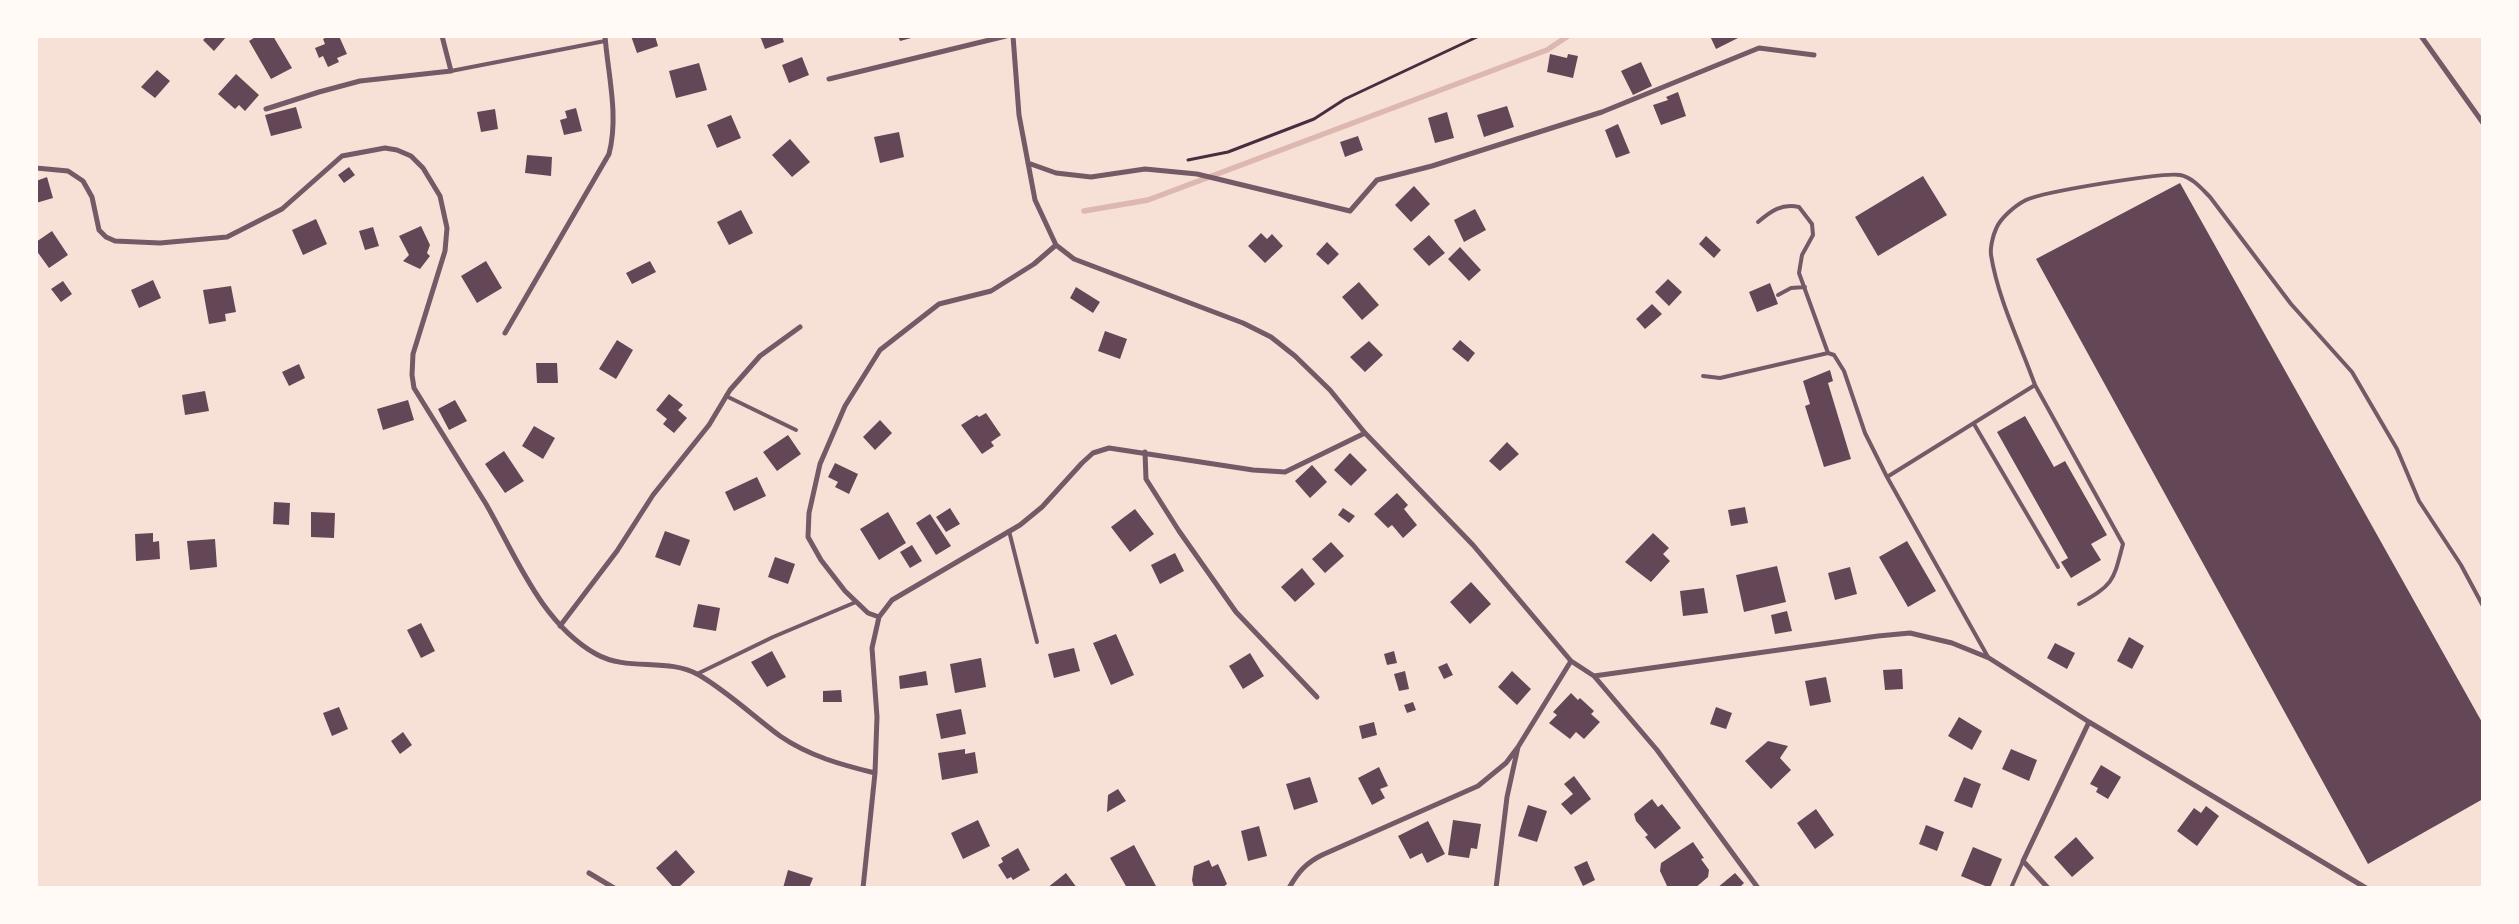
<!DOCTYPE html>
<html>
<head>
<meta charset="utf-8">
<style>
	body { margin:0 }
	#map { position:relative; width:2519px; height:924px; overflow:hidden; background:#f7e1d7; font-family:Mulish,sans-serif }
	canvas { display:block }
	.frame { position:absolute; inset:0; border:38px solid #fffaf5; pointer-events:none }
</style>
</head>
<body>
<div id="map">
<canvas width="2519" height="924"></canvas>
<div class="frame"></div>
</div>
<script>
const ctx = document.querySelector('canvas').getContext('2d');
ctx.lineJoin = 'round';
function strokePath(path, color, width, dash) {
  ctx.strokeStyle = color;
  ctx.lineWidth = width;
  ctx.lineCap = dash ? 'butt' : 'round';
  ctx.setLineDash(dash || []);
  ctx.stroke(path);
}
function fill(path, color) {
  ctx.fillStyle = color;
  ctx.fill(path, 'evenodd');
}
const stream = new Path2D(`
	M1084,211L1148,200L1547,50L1568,36`);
const building = new Path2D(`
	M207,36H227L214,51L203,40Z
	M257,36H273L292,68L271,79L249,41Z
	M329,36H339L347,54L337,58L339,62L328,67L323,56L319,58L315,48L325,44L323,39Z
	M631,36H655L658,46L637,53Z
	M760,36H782L784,42L765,49Z
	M898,36H915V37L900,41Z
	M1710,36H1742L1716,49Z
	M1550,54L1567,58L1568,54L1578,56L1573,78L1547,72Z
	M802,57L809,75L789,83L782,65Z
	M1641,62L1652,86L1633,95L1621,71Z
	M699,63L707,90L676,98L669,71Z
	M157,70L170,81L155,98L141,87Z
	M236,74L259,95L245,111L239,105L235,109L218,94Z
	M1678,92L1686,116L1661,125L1653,105L1668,100L1666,97Z
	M1507,106L1514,127L1484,137L1477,115Z
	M296,107L302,128L271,136L265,115Z
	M576,108L582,131L564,135L560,120L567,118L565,111Z
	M495,109L498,129L481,132L477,112Z
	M1447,112L1454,138L1435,143L1428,118Z
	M731,115L741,138L717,148L707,125Z
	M1618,124L1630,153L1616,158L1605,130Z
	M899,132L904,157L880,163L874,137Z
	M1358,136L1363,150L1345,157L1340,142Z
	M790,139L810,162L792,177L772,155Z
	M527,155L552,157L551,176L525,173Z
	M349,167L355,175L344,183L338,175Z
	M1923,176L1947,215L1878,256L1855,217Z
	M47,177L53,198L36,203V181Z
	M2180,183L2483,724V799L2368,864L2036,259Z
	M1414,186L1430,204L1411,222L1395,205Z
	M1475,209L1486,230L1464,242L1454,220Z
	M741,210L753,233L729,245L717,222Z
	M316,219L327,244L303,255L292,230Z
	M421,226L430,245L427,253L430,256L420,269L403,261L409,255L399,236Z
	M373,227L379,246L365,250L359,231Z
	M52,231L68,255L49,268L36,250V242Z
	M1261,233L1267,239L1272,234L1283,246L1265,263L1248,246Z
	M1429,235L1445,253L1429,266L1413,249Z
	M1706,236L1721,250L1714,258L1699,244Z
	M1327,242L1339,254L1328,265L1316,254Z
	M1460,247L1481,270L1469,281L1448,259Z
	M486,261L502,288L477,303L461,276Z
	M650,261L656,272L632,284L626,273Z
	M1668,279L1682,292L1669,306L1655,292Z
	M153,280L161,298L139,308L131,290Z
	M63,281L72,294L61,302L51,289Z
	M1359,282L1379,305L1362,320L1342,297Z
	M1770,283L1778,304L1757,312L1749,292Z
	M231,286L236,312L225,314L226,321L209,324L203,290Z
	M1076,287L1100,302L1093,313L1070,298Z
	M1652,304L1662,314L1645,329L1636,319Z
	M1105,331L1127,339L1120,359L1098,351Z
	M617,340L633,350L616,379L599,369Z
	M1460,340L1475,353L1468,362L1452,349Z
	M1369,341L1383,355L1365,372L1350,357Z
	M536,363H557L558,383H537Z
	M299,364L305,378L289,386L282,372Z
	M1830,370L1833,381L1828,383L1851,459L1824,467L1805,406L1810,404L1803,381Z
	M205,391L209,411L185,415L182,395Z
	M669,394L683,405L678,410L687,418L674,433L663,424L667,419L656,410Z
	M408,400L414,420L383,430L377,409Z
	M455,400L467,421L449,430L438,409Z
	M986,413L1001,435L991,442L994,446L982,454L961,425L977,415L979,417Z
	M2025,416L2054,467L2065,461L2107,535L2091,544L2101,560L2071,578L2061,562L2068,558L1997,432Z
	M880,420L892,433L875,450L863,437Z
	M534,426L555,438L543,459L522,446Z
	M788,435L801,454L777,471L763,452Z
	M1507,442L1519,454L1500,471L1489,461Z
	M504,451L524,481L505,493L485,464Z
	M1350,453L1367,470L1351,486L1334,470Z
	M835,463L858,474L849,494L835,487L838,482L828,477Z
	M1312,465L1327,482L1310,498L1295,481Z
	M757,477L766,496L734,511L725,492Z
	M1397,493L1408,505L1404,509L1417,525L1403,538L1392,525L1388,528L1374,514Z
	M274,502L290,503L289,525L273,524Z
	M1745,507L1748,523L1731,526L1728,510Z
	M950,508L960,524L946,532L936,517Z
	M1343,508L1355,516L1349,523L1338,515Z
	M1135,509L1154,534L1130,552L1111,527Z
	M311,512L335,513L334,538L311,537Z
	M888,512L906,543L879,560L860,529Z
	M930,514L951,546L936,555L916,523Z
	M665,531L690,540L680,566L655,557Z
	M153,533V542L159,541L160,559L136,561L135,534Z
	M1653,533L1669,548L1663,554L1670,561L1651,582L1625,562Z
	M215,539L217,567L190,570L187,541Z
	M1907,541L1936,591L1908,607L1879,557Z
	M1331,542L1344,556L1325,573L1312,559Z
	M912,545L922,561L910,568L900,552Z
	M1175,553L1184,571L1160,584L1151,565Z
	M775,557L795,564L788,584L768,577Z
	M1777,566L1786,602L1744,612L1736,575Z
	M1850,567L1857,594L1835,600L1828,573Z
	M1302,568L1315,584L1295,602L1281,587Z
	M1471,582L1491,604L1470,624L1450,602Z
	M1704,588L1708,613L1683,616L1680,591Z
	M698,604L720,608L716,631L693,627Z
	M1787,611L1792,631L1775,634L1771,615Z
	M421,623L435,651L421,658L407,630Z
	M1116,634L1134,675L1111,685L1093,643Z
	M2129,637L2144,646L2132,669L2117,661Z
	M2055,643L2075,653L2067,669L2047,658Z
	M1074,648L1080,671L1054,678L1048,654Z
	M772,651L786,677L767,687L751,662Z
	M1394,651L1397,663L1387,665L1384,654Z
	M1250,653L1264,676L1243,689L1229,666Z
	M981,658L986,687L955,693L950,664Z
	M1447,663L1453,675L1444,679L1438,667Z
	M1902,669L1903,689L1885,690L1883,670Z
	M926,671L928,685L900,689L899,676Z
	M1405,671L1409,689L1399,691L1394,674Z
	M1512,671L1531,689L1517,705L1498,687Z
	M1826,677L1831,702L1810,706L1805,681Z
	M841,690L842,702H823V691Z
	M1571,693L1578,700L1580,698L1594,711L1591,714L1600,722L1584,739L1576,732L1570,739L1549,723L1557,715L1553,712Z
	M1413,702L1416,710L1407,713L1404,705Z
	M339,707L348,729L332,736L323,713Z
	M1716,707L1732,713L1726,729L1710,724Z
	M961,709L966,734L941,739L936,714Z
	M1959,717L1982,731L1972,750L1948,736Z
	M1374,722L1377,735L1362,739L1359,726Z
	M403,732L412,745L400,754L391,741Z
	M1768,741L1788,746L1780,758L1791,770L1771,789L1745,761Z
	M965,749V754L975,752L978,773L942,780L938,753Z
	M2011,749L2037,760L2029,781L2002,769Z
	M2101,765L2121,777L2108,799L2096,792L2098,788L2090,784Z
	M1379,767L1388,786L1380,789L1385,798L1372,805L1358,778Z
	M1574,776L1591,799L1571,815L1561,804L1573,794L1564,784Z
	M1310,777L1318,802L1294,810L1286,784Z
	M1964,777L1981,784L1972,808L1954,801Z
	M1118,789L1126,801L1107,812L1108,795Z
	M1652,799L1658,807L1662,804L1681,828L1655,849L1645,837L1648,835L1636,821L1634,814Z
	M1528,805L1547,811L1537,842L1518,836Z
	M2206,806L2219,816L2197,846L2177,831L2194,808L2201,813Z
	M1816,809L1834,835L1815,849L1797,823Z
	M978,820L990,846L963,859L951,833Z
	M1453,820L1481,824L1477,849L1471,848L1469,858L1448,855Z
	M1428,821L1445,854L1427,863L1422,853L1410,859L1398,836Z
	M1926,825L1944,832L1937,851L1919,844Z
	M1259,826L1267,856L1248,861L1241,831Z
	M2076,837L2094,858L2072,877L2054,857Z
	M1693,842L1704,858L1701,859L1709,870L1708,877L1695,888H1668L1660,871L1661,863Z
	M1134,845L1157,888H1127L1110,858Z
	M1973,847L2002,859L1990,888L1961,876Z
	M1018,848L1030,870L1013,880L1011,877L1007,879L998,865L1003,862L1001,858Z
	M676,850L695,872L678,888H674L656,868Z
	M1209,860L1212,867L1218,864L1227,884L1222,888H1194L1192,880L1194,866Z
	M1587,861L1595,880L1583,886L1574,867Z
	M788,870L813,878L809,888H783Z
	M1066,873L1077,888H1047Z
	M1735,873L1744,883L1739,888H1717Z`);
const path = new Path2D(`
	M1188,160L1228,152L1314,119L1345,99L1479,36`);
const service = new Path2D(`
	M451,71L605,41
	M1758,222C1771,211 1782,203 1799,207L1812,224L1813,235L1802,255L1799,273L1828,353
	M1778,295L1791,288L1805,287
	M1703,376L1720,378L1828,353L1834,355L1844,371L1865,433L1887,477
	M2035,385L2123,544C2113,582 2114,584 2079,604
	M726,396L796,430
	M1974,424L2058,567
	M1009,531L1037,642
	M1988,657L1887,477L2035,385C2020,343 1998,299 1991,255C1990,248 1993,235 1996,229C2000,218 2016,205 2026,200C2042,192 2163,172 2180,175C2192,177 2202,189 2210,197L2291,304L2352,372L2397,449L2419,501L2461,565L2483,606
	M697,674L773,637L856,602
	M2011,888L2023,861`);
const minor = new Path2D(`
	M1013,36L1019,115L1035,200L1056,245L1074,259L1243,323L1271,337L1295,356L1330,390L1365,433L1473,545L1571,661L1594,676L1657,750L1758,888
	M2421,36L2483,123
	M829,79L1006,36
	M266,109L319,92L360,81L451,71L442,36
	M1028,163L1056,173L1091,177L1145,169L1197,174L1350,211L1377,180L1432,166L1602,112L1759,48L1814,55
	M36,168L68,171L83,181L92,197L99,230L106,237L115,241L160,243L227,237L282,209L342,156L385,148L397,150L411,156L423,168L440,196L447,228L445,251L413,354L412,375L414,388C438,427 462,465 486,504C516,556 541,623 596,654C628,672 667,657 699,675C728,692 753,716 780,736C809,756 842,765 875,773
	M505,333L609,154C619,116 608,75 605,36
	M1145,452L1146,479L1179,531L1236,612L1317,697
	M879,617L868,613L845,591L821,560L808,537L809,513L820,464L845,406L880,350L939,304L991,291L1034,264L1056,245
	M560,626L617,551L653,495L709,425L730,390L760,356L800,327
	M1594,676L1878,636L1910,633L1952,643L1989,658L2089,722L2366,888
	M589,873L614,888
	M863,888L875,773L877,717L872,648L879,617L892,600L1020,525L1042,507L1082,463L1093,453L1109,448L1253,470L1285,472L1365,433
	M1289,888C1298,872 1306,863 1322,855L1478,786L1506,763L1518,747
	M1496,888L1507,797L1518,747L1571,661
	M2048,888L2023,861L2089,722`);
strokePath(stream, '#dcb8b0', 5.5);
fill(building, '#644757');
strokePath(path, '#4a2c40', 3);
strokePath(service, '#755966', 4);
strokePath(minor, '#755966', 5);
</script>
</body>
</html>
